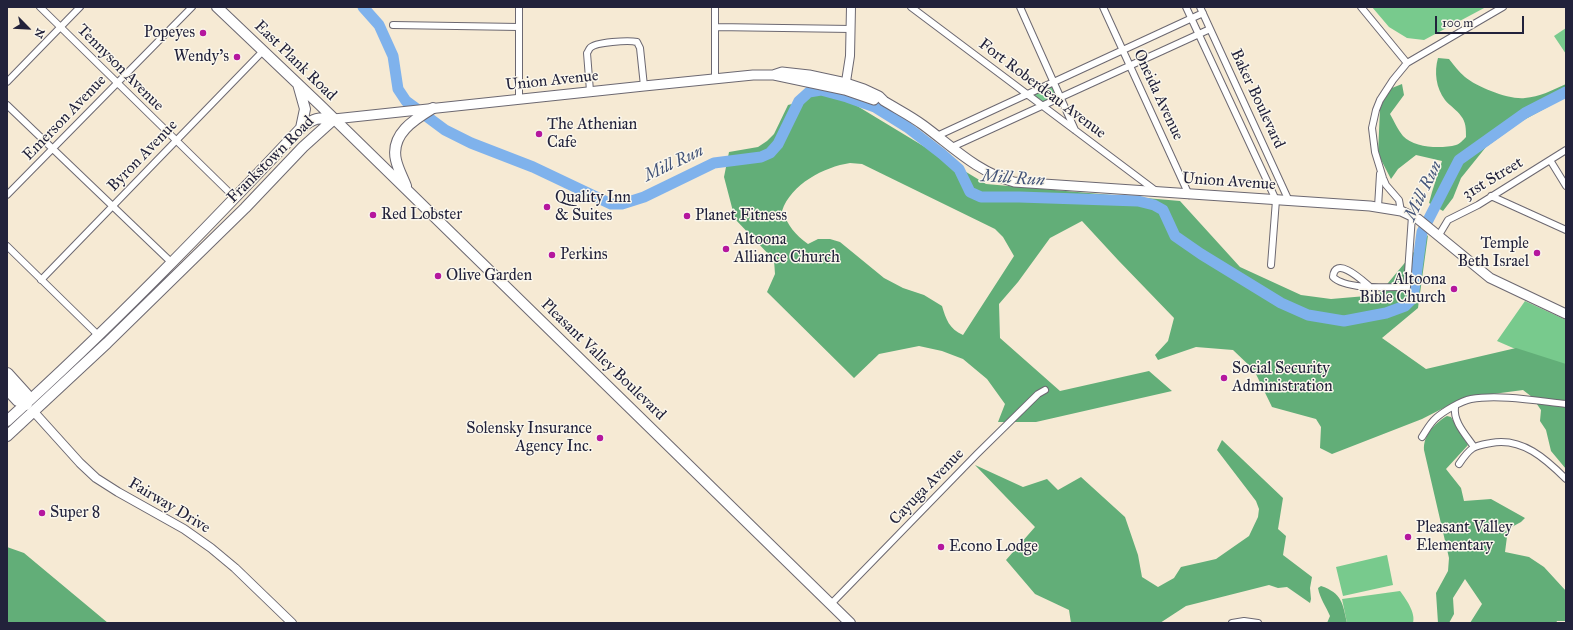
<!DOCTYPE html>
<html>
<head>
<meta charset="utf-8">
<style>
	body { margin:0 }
	#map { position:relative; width:1573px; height:630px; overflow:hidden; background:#f6ead4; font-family:"IM FELL Great Primer",serif }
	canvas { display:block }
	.frame { position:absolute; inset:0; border:8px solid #22223b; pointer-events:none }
	.north { position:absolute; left:8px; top:8px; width:40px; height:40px; -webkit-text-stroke:3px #fbf7ec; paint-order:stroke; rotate:114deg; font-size:11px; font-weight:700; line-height:16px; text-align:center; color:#22223b }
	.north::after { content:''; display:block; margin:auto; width:14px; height:18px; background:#22223b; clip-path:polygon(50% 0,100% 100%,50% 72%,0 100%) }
	.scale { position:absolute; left:1435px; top:16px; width:89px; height:18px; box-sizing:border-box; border:2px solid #22223b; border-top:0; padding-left:5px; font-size:12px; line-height:14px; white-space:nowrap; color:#22223b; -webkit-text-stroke:3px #fbf7ec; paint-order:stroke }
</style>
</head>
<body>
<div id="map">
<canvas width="1573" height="630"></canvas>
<div class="frame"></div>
<div class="north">N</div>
<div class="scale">100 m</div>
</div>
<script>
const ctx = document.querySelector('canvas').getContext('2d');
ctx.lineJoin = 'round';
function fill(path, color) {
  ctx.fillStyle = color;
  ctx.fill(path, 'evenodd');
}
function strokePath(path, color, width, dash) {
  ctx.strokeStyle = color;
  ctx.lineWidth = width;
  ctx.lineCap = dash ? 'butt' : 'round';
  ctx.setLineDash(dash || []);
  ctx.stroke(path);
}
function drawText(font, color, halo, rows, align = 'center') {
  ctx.font = font + ' "IM FELL Great Primer",serif';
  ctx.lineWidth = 3;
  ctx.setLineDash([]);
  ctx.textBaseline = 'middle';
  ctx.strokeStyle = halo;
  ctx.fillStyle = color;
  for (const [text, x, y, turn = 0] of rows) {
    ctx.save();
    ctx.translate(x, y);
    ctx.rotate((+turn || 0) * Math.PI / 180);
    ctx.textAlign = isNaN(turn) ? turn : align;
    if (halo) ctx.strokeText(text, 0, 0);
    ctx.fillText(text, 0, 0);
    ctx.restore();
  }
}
const green = new Path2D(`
	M1372,7H1486L1424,40L1407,38L1389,27Z
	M1566,28V54L1554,36Z
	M1052,86L1057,95L1044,102L1034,96V95Z
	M1525,301L1566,320V371L1497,341Z
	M1387,555L1393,585L1343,596L1336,567Z
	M1400,591C1406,599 1416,613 1413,623H1347L1342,599Z`);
const forest = new Path2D(`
	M1438,58L1449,59C1454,65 1459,72 1465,77C1477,87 1509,100 1525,98C1539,97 1553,90 1566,84V97L1522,121L1486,147L1461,178L1453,198L1443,211L1429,203L1432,192L1442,161L1416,155L1398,169L1391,179L1378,154L1380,109L1385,97L1392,88L1402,84L1404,95L1390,114C1394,121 1398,130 1403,136C1414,148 1441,149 1456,145C1460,144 1463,140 1466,137C1466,129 1466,122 1461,116C1457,110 1450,106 1445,100C1436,88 1434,72 1438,58Z
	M815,93L839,95L986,184L1180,201L1240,267L1301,295L1331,299L1378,295L1428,235L1418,308L1382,338L1426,369L1516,348L1566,364V469L1551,451L1546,430L1540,421L1541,410L1532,397L1523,390L1463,398L1422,419L1332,454L1320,448L1321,427L1316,419L1272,407L1254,370L1233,350L1196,347L1158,360L1155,355L1168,341L1174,318L1118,260L1082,221L1050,238L1018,282L999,304L1000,338L1060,391L1149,371L1172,391L1036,422H998L1005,404L987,379L963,359L942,351L919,346L879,354L854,378L767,292L775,274L774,260L735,219L724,177L729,152L758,147L767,141L774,134L788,105L803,101ZM850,163L862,164L995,229L1003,237L1014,256L963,335C949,329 946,319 942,306L924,295L903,288L884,278L840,242L830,239H818L808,244C795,235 788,225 782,211C791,184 824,167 850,163Z
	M1447,416L1451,417L1468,445L1446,469L1461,488L1464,501L1491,499L1525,518L1521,522L1508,529L1505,552L1529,557L1544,567L1566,591V621H1557L1556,623H1470L1482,604L1465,579L1453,598L1454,614L1449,623H1438L1436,593L1448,571L1449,558L1424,450C1423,435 1435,423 1447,416Z
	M1222,440L1283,498L1278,529L1286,536L1283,555L1312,577L1310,588L1311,599L1310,603L1287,587L1278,588L1269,585L1186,606L1160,623H1071L1069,610L1035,594L1006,560L1035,527L975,465L1023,487L1047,479L1058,490L1081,477L1125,517L1138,555L1142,577L1158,587L1174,578L1181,567L1216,559L1249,536L1258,517L1259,509L1256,501L1217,450Z
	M7,547L24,553L108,623H7Z
	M1321,586C1342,593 1343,604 1347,623H1327L1330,616C1326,606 1320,599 1318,588Z`);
const river = new Path2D(`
	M363,7L379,25L393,56L398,89L406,101L445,130L471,143L533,167L611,204H622L644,197L714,163L761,157L770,153L778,144L799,101L809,92L821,90L847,97L875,107L907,127L942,154L959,169L970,192L981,197H1019L1138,201L1154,205L1163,210L1175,236L1201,254L1281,303L1308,315L1344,321L1386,313L1405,306L1413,298L1422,232L1459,160L1525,113L1566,92`);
const minor = new Path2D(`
	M40,7L235,198
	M911,7L1156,191
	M1020,7L1075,130
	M1103,7L1189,195
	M1186,7L1276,200L1271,265
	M1200,7L1289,201
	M1361,7L1407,63
	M393,25L519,27
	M715,27L851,29
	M715,79V7
	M7,82L80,7
	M590,91L587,53C588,52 589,49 590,48C595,42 629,40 637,42L640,48L644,86
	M519,99V7
	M7,105L172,263
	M937,136L1203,13
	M952,147L1210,29
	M1550,160L1566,186
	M7,195L192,7
	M1491,196L1566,230
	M1378,207L1380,174
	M1401,211L1399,200L1386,185L1383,178L1375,152L1372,128L1376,110L1380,100L1393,80L1407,63L1503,7
	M1439,235L1448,220L1478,205L1566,150
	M7,246L99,336
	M41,280L263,51
	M1369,286C1362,280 1335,255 1333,277C1346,290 1389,287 1407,287L1412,216
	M1455,407C1453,422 1466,435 1474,447
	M1422,437C1426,431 1430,423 1436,418C1444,411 1461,401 1471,399C1499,394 1538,401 1566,404
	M1459,464C1463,458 1467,452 1473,448C1478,445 1486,444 1491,443C1522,437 1546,459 1566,479
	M831,604L977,454L1038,394L1045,390
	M1232,623L1244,621L1258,623`);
const tertiary = new Path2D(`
	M845,88L850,56L851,7
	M34,412L80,463L96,478L118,492L184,529L211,548L235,568L292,623`);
const secondary = new Path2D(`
	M774,75L845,90L874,100
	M334,119L644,86L753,75H773L782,72L809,75L846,83L864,89L879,96L884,101C897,109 911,116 923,125C953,147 977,172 1014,182L1370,206L1401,211L1418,219L1490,278L1566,314`);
const primary = new Path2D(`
	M217,7L320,105L850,623
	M298,84L305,109L301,128
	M406,186C403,178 398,169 396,160C390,134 415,119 433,108
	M7,421C110,328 206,229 301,128C314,118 318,117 334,119
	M7,436L107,343L245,208L303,147L334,119`);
const motorway = new Path2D(`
	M7,374L26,395V404L18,400L7,388`);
const markers = [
	[203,33,4,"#b5179e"],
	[237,57,4,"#b5179e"],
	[539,134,4,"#b5179e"],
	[547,207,4,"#b5179e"],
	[373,215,4,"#b5179e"],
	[687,216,4,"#b5179e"],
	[726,249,4,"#b5179e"],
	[1537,253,4,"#b5179e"],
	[552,255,4,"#b5179e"],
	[438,276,4,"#b5179e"],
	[1454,289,4,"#b5179e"],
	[1224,378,4,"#b5179e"],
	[600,438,4,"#b5179e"],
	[42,513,4,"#b5179e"],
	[1408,537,4,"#b5179e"],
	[941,547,4,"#b5179e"]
];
const poiNames = [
	["Popeyes",195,33,"right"],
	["Wendy's",229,57,"right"],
	["The Athenian",547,125],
	["Cafe",547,143],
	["Quality Inn",555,198],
	["& Suites",555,216],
	["Red Lobster",381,215],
	["Planet Fitness",695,216],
	["Altoona",734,240],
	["Alliance Church",734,258],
	["Temple",1529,244,"right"],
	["Beth Israel",1529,262,"right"],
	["Perkins",560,255],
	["Olive Garden",446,276],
	["Altoona",1446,280,"right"],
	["Bible Church",1446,298,"right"],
	["Social Security",1232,369],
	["Administration",1232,387],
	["Solensky Insurance",592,429,"right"],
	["Agency Inc.",592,447,"right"],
	["Super 8",50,513],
	["Pleasant Valley",1416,528],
	["Elementary",1416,546],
	["Econo Lodge",949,547]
];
const streetNames = [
	["East Plank Road",295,61,44],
	["Tennyson Avenue",120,68,45],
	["Union Avenue",552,81,-6],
	["Fort Roberdeau Avenue",1042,89,37],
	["Oneida Avenue",1158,95,65],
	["Baker Boulevard",1257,99,65],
	["Emerson Avenue",65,118,-46],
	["Byron Avenue",143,156,-46],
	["Frankstown Road",271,160,-45],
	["31st Street",1493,179,-31],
	["Union Avenue",1229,182,4],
	["Pleasant Valley Boulevard",603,360,44],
	["Cayuga Avenue",927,487,-46],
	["Fairway Drive",169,506,31]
];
const waterNames = [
	["Mill Run",674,164,-25],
	["Mill Run",1013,179,4],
	["Mill Run",1424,191,-64]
];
fill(green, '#78ca8d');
fill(forest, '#62ae78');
strokePath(river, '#7fb2ec', 11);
strokePath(minor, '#6c6871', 8);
strokePath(tertiary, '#6c6871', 10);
strokePath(secondary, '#6c6871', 11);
strokePath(primary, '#6c6871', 12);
strokePath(motorway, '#6c6871', 14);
strokePath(minor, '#fff', 6);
strokePath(tertiary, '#fff', 8);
strokePath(secondary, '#fff', 9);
strokePath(primary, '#fff', 10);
strokePath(motorway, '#fff', 12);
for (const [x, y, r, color] of markers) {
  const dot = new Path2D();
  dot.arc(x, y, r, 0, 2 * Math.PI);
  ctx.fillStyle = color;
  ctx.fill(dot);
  strokePath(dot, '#fbf7ec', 1.5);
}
drawText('16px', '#22223b', '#fbf7ec', poiNames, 'left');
drawText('16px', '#22223b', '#fbf7ec', streetNames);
drawText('italic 17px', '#435479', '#fbf7ec', waterNames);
</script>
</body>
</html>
